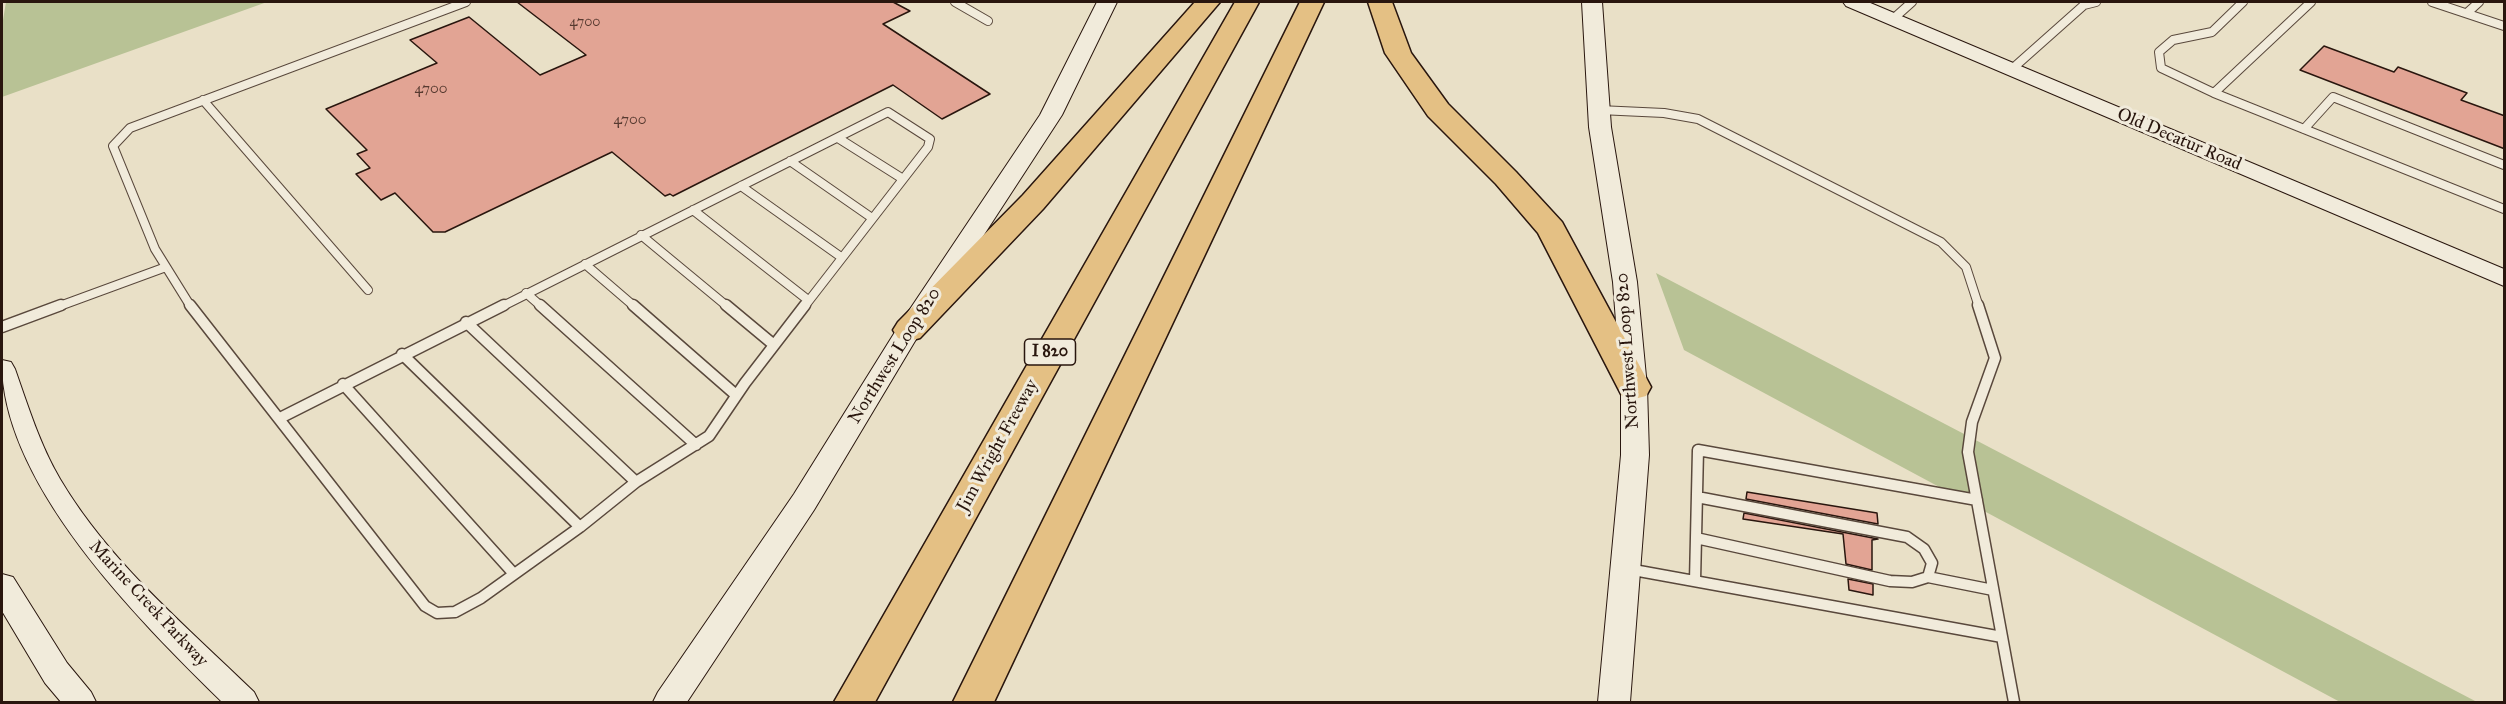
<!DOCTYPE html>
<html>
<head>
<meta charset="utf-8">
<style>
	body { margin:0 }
	#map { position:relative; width:2506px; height:704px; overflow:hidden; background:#e9e0c7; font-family:"IM FELL Great Primer",serif }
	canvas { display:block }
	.frame { position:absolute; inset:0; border:3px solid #29160e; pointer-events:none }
</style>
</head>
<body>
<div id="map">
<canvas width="2506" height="704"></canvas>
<div class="frame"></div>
</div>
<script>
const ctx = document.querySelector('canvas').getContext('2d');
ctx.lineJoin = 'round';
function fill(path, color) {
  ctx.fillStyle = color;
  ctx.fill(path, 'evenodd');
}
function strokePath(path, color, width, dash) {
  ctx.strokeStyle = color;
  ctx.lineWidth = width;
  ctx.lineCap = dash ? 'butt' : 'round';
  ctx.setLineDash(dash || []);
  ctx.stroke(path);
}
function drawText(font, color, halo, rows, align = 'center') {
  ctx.font = font + ' "IM FELL Great Primer",serif';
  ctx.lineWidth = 6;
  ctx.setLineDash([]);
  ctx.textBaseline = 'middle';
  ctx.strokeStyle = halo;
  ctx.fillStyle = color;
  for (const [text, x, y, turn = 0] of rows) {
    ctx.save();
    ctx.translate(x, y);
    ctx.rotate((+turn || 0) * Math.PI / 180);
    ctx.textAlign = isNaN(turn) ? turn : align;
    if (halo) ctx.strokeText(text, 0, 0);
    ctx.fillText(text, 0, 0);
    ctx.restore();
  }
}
const green = new Path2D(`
	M6,2H267L2,97V26Z
	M1656,273L2477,702H2340L1684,350Z`);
const building = new Path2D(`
	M517,2H893L910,11L883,24L990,94L942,119L893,85L673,196L670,194L665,196L612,152L445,232H433L395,193L381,200L356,174L370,168L357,154L367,150L326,109L437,63L410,40L469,17L540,75L586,55Z
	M2324,46L2394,72L2398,67L2467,93L2461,100L2505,116V149L2300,70Z
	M1747,492L1877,513L1878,524L1746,499Z
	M1744,513L1878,539L1872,540V570L1846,564L1843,534L1743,519Z
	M1848,579L1873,584V595L1849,590Z`);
const laneFar1 = new Path2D(`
	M955,2L988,21
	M2311,2L2214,93L2504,209
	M2432,2L2504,26
	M2467,13L2479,2
	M1893,19L1912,2
	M2012,69L2084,5L2096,2
	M2214,93L2161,68L2159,52L2173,40L2212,32L2243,2
	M203,100L368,290
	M1599,110L1664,113L1698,119L1941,242L1966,267L1979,307
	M2304,129L2333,97L2504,165
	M838,138L903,179
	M790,161L872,218
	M741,186L841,257
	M693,210L808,300
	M641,235L728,307
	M585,264L635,307
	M526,293L542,307
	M57,307L166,267
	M191,307L155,249L113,146L130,128L466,2
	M501,307L888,112L930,139L928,147L804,307`);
const lane = new Path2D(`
	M190,305L425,606L437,613L455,612L481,598L580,527L636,482L709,436L745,383L805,305
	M540,305L696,445
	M633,305L736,395
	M726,305L774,345
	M1978,305L1995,358L1972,422L1968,452L2014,702
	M466,322L636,482
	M2,327L61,305
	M402,354L580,527
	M343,384L514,574
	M280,418L504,305
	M1696,538L1890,581L1912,582L1928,577L1932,563L1924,549L1907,537L1697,497
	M1628,569L2002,637
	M1928,577L1993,590
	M1695,581L1698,450L1977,500`);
const secondary = new Path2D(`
	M1097,2H1117L1062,115L918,336L814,510L687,702H653L658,692L794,494L900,324L1040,115Z
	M1582,2H1602L1611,127L1637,282L1647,387L1649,455L1630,702H1598L1621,455V387L1613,282L1589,127Z
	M1843,2H1868L2504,269V286L1846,6Z
	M2,360L11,362L15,369C28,406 40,445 60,479C109,562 186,626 254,692L259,702H222C141,622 0,484 2,360Z
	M2,574L13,577L67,663L91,692L96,702H61L45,683L2,611Z`);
const highway = new Path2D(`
	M1195,2H1220L1043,209L920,338L909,341L898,338L893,330L898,322L1023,195Z
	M1235,2H1259L875,702H834Z
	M1300,2H1324L994,702H953Z
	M1368,2H1392L1411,53L1448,104L1516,172L1562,222L1651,387L1646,396L1634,399L1622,396L1538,233L1496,184L1428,116L1385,53Z`);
const farNumbernames = [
	["4700",585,23]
];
const numberNames = [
	["4700",431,89],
	["4700",630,120]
];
const shields = [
	[1050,352,51]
];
const shieldNames = [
	["I 820",1050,352]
];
const streetNames = [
	["Old Decatur Road",2179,140,23],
	["Northwest Loop 820",1628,351,-94],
	["Northwest Loop 820",895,356,-58],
	["Jim Wright Freeway",998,446,-61],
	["Marine Creek Parkway",148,604,47]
];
fill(green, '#b8c295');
fill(building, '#e2a494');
strokePath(building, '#29160e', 1.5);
strokePath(laneFar1, '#59483c', 10);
strokePath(lane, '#59483c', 13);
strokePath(secondary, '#29160e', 2);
strokePath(highway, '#29160e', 3);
strokePath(laneFar1, '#f1ebdb', 8);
strokePath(lane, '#f1ebdb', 10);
fill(secondary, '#f1ebdb');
fill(highway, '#e4c084');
drawText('14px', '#573a30', null, farNumbernames);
drawText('15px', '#573a30', null, numberNames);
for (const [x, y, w] of shields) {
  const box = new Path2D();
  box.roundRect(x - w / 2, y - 13, w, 26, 4.5);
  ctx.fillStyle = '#f1ebdb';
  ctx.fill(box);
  strokePath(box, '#29160e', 1.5);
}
drawText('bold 16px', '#29160e', null, shieldNames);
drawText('18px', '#29160e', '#f1ebdb', streetNames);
</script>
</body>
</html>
